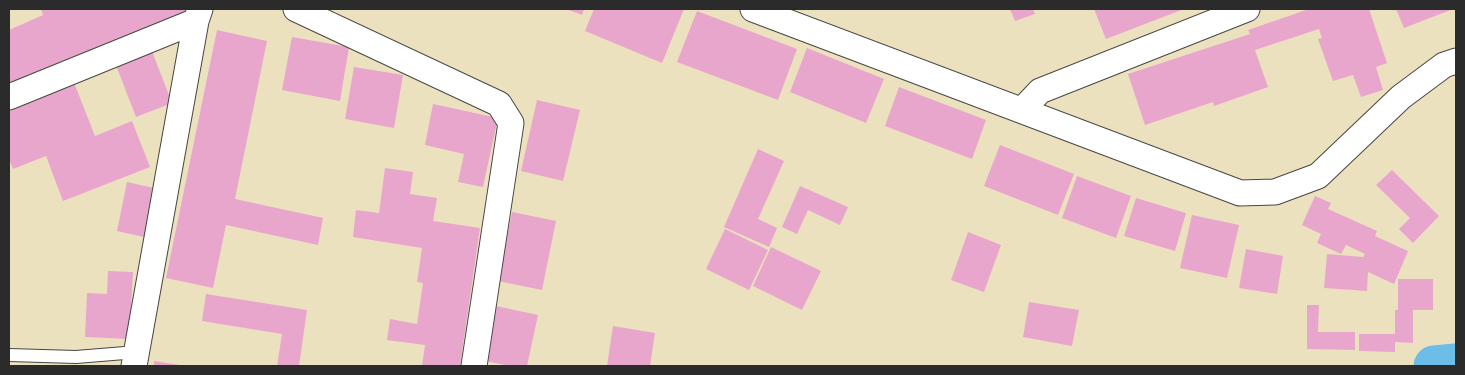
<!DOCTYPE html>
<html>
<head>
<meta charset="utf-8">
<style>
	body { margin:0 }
	#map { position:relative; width:1465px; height:375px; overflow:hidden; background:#ece1bf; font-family:Mali,sans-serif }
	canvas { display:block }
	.frame { position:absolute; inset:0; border:10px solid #2b2b2b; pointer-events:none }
</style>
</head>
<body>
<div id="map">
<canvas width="1465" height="375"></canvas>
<div class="frame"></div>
</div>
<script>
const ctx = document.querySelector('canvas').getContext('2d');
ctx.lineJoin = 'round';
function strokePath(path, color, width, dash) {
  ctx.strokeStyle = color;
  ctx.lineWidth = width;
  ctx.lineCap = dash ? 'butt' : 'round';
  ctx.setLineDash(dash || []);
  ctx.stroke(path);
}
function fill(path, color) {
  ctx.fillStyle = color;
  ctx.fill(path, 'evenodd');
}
const river = new Path2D(`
	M1434,366L1456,364`);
const building = new Path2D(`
	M41,9H191L9,87V30L43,15Z
	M566,9H584L582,15Z
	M594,9H684L662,63L585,31Z
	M1010,9H1033L1035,14L1015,21Z
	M1094,9H1184L1106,39Z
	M1309,9H1369L1387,63L1376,67L1383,90L1361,97L1353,75L1333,81L1318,39L1322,38L1319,29L1255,50L1268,87L1214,106L1213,102L1145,125L1128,74L1250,34L1248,30Z
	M1396,9H1453L1404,28Z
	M697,11L797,49L778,100L677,62Z
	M217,30L267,41L235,199L323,218L318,245L226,225L213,288L166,278Z
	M292,37L349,47L340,101L282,90Z
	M150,46L172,103L136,117L114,60Z
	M807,48L884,79L866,123L790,92Z
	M354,67L403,75L394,128L345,119Z
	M73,80L95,136L132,121L150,167L63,201L46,156L13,169L9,159V105Z
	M899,87L986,120L972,159L885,126Z
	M537,100L580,110L563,181L521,171Z
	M433,104L498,118L483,187L458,182L464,154L425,145Z
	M1000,145L1074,174L1058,215L984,186Z
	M758,149L784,161L758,219L777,228L769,247L724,227Z
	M385,168L413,172L410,194L437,198L433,221L480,228L460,366H422L425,345L387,340L390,319L417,324L423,283L417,282L422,248L353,237L356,210L379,213Z
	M1392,170L1439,216L1413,243L1399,229L1410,218L1376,185Z
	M1077,176L1131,196L1116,238L1062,218Z
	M127,182L154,188L144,237L117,231Z
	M800,186L848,207L840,225L808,210L797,234L782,227Z
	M1315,196L1331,203L1328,209L1377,231L1375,236L1408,251L1394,284L1368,272L1367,291L1324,288L1327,254L1363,257L1365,254L1346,245L1341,254L1317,243L1321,234L1302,225Z
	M1136,198L1186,213L1175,251L1124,236Z
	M512,212L556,221L542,290L498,281Z
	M1192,215L1239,225L1227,278L1180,268Z
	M725,229L768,250L749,290L706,269Z
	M968,232L1001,245L984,292L951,280Z
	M771,247L821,271L802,310L753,286Z
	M1246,249L1283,256L1277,294L1239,288Z
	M108,271L133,272L129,339L85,337L87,293L107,294Z
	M1398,279H1433V310H1413V343L1395,342V352L1359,351V334H1395V310H1398Z
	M206,294L307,310L299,366H277L282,334L202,321Z
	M1029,302L1079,310L1072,346L1023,337Z
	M1307,305H1319L1318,332H1355V350L1307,349Z
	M496,306L538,315L527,366H510L485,361Z
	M613,326L655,333L650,366H607Z
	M154,361L180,365V366H154Z`);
const service = new Path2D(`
	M9,355L76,357L137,352`);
const minor = new Path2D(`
	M296,9L499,104L511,123L474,366
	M753,9L1240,193L1275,192L1318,176L1401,97L1444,65L1456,61
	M9,97L196,21
	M1022,110L1040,91L1247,9
	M134,366L196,21L200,9`);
strokePath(river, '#6cbde7', 41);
fill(building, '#e8a6cc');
strokePath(service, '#484641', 14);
strokePath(minor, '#484641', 27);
strokePath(service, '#fff', 12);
strokePath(minor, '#fff', 25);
</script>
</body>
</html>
